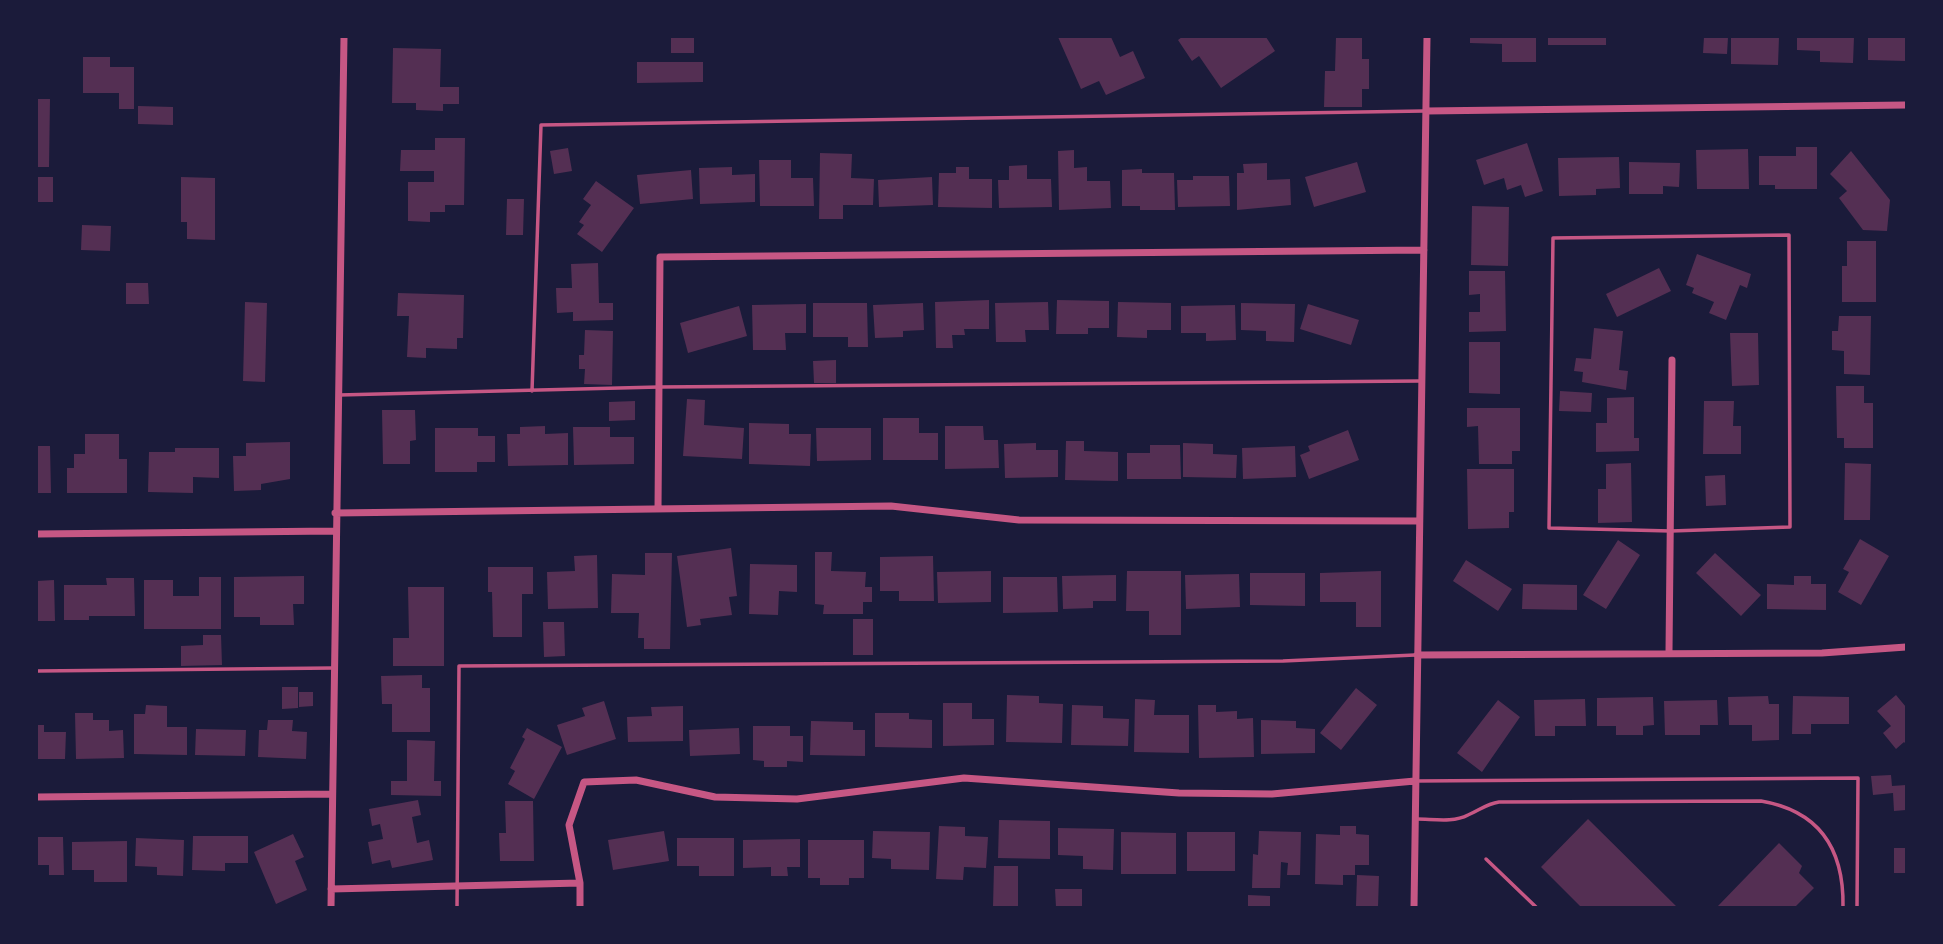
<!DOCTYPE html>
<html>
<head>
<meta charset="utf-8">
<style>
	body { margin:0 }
	#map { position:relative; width:1943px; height:944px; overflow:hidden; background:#1b1b3a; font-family:Overpass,sans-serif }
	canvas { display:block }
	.frame { position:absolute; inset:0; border:38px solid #1b1b3a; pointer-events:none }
</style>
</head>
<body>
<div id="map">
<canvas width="1943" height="944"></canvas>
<div class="frame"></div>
</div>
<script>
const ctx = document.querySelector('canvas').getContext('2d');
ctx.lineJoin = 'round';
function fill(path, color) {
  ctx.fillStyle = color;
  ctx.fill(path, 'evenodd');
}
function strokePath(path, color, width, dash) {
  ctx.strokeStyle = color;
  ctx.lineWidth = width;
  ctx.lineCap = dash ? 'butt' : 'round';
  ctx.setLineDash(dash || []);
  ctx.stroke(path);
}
const building = new Path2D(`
	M671,37H694V53H671Z
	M1058,37H1111L1120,57L1133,51L1145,78L1106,95L1099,81L1081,89Z
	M1182,37H1266L1275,51L1221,88L1199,56L1192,61L1178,40Z
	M1336,37H1362V59H1369V89H1362V107H1324L1325,71H1335Z
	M1470,37H1536V62H1502V44L1470,43Z
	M1548,37H1606V45H1548Z
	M1704,37H1728L1727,54L1703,53Z
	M1731,37H1779L1778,65L1731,64Z
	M1797,37H1854L1853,63L1820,62V51L1797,50Z
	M1868,37H1906V61L1868,60Z
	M393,48L441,49L440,87H459V104H443V111L416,110V103H392Z
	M83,57H110V67H134V109H119V93H83Z
	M637,62H703V82L637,83Z
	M37,99H50L49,167H37Z
	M138,106L173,107V125L138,124Z
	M435,138H465L464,205H445V212H430V222L408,221V182H434V171H400L401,150H435Z
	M1527,143L1543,191L1525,197L1521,185L1507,190L1504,178L1484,185L1476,160Z
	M1796,147H1817V189H1775V185H1759V156H1796Z
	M568,148L572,171L554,174L550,151Z
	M1748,149L1749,189H1697L1696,150Z
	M1074,150V168L1087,167V181H1110L1111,208L1059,210L1058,151Z
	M1851,151L1890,200L1887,231L1863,230L1839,198L1847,191L1830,174Z
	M820,153L852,154L851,178L874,179L873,205H843V219H819Z
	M1619,157L1620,188L1596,189V195L1559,196L1558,158Z
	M759,160H791V178H813L814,206H760Z
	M1357,162L1366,192L1314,207L1305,177Z
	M1629,162L1680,163L1679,187L1663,186V194H1629Z
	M1267,163V180L1290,179L1291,205L1237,210V173H1244L1243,164Z
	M1027,165V179H1051L1052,207L999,208L998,180H1009V166Z
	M732,167V175L755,174V202L700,204L699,168Z
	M956,167H969V179H992V208L938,207L939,173H956Z
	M1142,169V173H1174L1175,210H1140V206H1122V170Z
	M691,170L693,199L640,204L637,175Z
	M1193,176H1229L1230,206L1178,207L1177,180H1193Z
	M37,177H53V202H37Z
	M181,177L215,178V240L187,239V222H181Z
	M932,177L933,205L879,207L878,180Z
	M596,181L634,208L602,252L577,234L584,225L579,222L591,205L583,199Z
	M507,199H524L523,235H506Z
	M1472,206L1509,207L1508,266L1471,265Z
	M82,225L111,226L110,251L81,250Z
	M1847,241H1876V302H1842V266H1847Z
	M1697,254L1751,274L1747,288L1740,285L1726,320L1709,313L1714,302L1692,293L1694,288L1686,285Z
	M598,263L599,303H613V320L573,321V312L557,313L556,288H572L571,264Z
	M1659,268L1671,291L1617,317L1606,294Z
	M1469,271H1505L1506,331L1469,332V312H1480V294L1469,295Z
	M126,283H148L149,304H126Z
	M398,293L464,295L463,338H457V349L426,348V358L407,357L409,316H397Z
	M989,300V329H964L965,335H952L953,348H936L935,302Z
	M1057,300L1109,301V328H1088V334H1056Z
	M245,302L267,303L265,382L243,381Z
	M1048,302L1049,330H1025L1026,342H996L995,303Z
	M1118,302L1171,303V330H1147V338L1117,337Z
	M813,303H867L868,347H848V337H813Z
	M923,303L924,330L903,331V337L875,338L873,305Z
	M1241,303L1295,304L1294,342L1266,341V331L1241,330Z
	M806,304V333H785L786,350H753L752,305Z
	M1308,304L1359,320L1351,345L1300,329Z
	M1235,305L1236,340L1206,341V333H1181V306Z
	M739,306L747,336L688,353L680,323Z
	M1839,316H1871L1870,375L1844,374V351L1832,350V331H1838Z
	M1594,328L1623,331L1619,370L1628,371L1626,390L1582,382L1583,372L1574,371L1576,358L1591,359Z
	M585,330L613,331L612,385L584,384L585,369H579V355H584Z
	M1730,333H1758L1759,385L1732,386Z
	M1469,342H1500V394L1469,393Z
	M836,360V383H814L813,361Z
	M1836,386H1864V403H1873V448H1844V438H1837Z
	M1560,391L1592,393L1591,412L1559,411Z
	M1634,397V438H1639V451L1596,452V423H1607V398Z
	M687,399L705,400L704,425L744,428L742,459L683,456Z
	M635,401V420L609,421V402Z
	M1704,401H1734L1733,426H1741V454H1703Z
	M1467,408H1520V451H1512V464H1479L1478,426L1467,427Z
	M382,410H415L416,440L410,441V464H383Z
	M883,418H919V433H938V460H883Z
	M749,423L789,424V434H811L810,466L749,464Z
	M545,426V434L568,433V465L508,466L507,434H520V427Z
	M945,426H983L984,440H998L999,468L945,469Z
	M573,427H610V437H634V464L574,465Z
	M435,428H478V436H495V462H477V472H435Z
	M816,428H871V460L817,461Z
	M1348,430L1359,460L1309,479L1300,455L1310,451L1308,446Z
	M85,434H119V459H127V493H67V468H74V454H85Z
	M1066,441H1084V451L1118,452V481L1065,480Z
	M290,442V479L261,484V490L234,491L233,456H246V443Z
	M1036,443V450H1058V477L1005,478L1004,444Z
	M1183,443L1213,444V454L1237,455L1236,478L1183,477Z
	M1150,445H1180L1181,479H1127V453H1150Z
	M37,446H50L51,493H37Z
	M1295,446L1296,477L1243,479L1242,448Z
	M175,448H219V478L193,477V493L148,492L149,452H175Z
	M1631,463L1632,522L1598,523V489H1606V464Z
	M1845,463L1871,464L1870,520H1844Z
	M1467,469H1514V512H1509V528L1468,529Z
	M1725,475L1726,505L1706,506L1705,476Z
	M1860,539L1889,556L1861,605L1838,592L1849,572L1843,569Z
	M1618,540L1640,555L1606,609L1583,595Z
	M731,548L737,596L729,597L732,615L700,619L701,625L687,627L677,556Z
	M815,552H832L831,571L866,572L865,587H872V602H863V614H823L824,605L815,604Z
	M645,553H672L670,649H644V638H638L639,613H611L612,574L645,575Z
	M1715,553L1761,595L1741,616L1696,573Z
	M597,555L598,608L548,609L547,572L575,571L574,556Z
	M933,556L934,601H899V591H880V557Z
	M1466,560L1512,589L1498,611L1453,581Z
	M750,564L797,565V592L779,591L778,615L749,614Z
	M488,567H533V594H522V637H493L492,592H488Z
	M991,571V602L938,603L937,572Z
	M1127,571H1181V635H1149V611H1126Z
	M1381,571V627H1356V602H1320V573Z
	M1250,573H1305V606L1250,605Z
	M1239,574L1240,607L1186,609L1185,575Z
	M1116,575V601H1093V608L1063,609L1062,576Z
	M304,576V604H293L294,625H260V617H234V577Z
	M1794,576H1811V584H1826V610L1767,609V584L1794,585Z
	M199,577H221V629H144V580H173V596H199Z
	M1003,577H1057L1058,612L1003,613Z
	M106,578H134L135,616H89V620H64V585H107Z
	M54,580L55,621H37V581Z
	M1523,584L1577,585V610L1522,609Z
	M408,587H444V666H393V638H409Z
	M853,619H873V655H853Z
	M543,622H564L565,656L544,657Z
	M203,635H221L222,665L181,666V646L203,645Z
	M422,675V688H430V732H392V704H382L381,676Z
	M282,687H298V708L282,709Z
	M1356,688L1377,705L1341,750L1320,733Z
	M299,692H313V706L299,707Z
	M1007,695L1039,696V703L1063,704L1062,743L1006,742Z
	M1896,695L1906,707V744L1904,742L1896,749L1883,733L1891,726L1877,711Z
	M1768,696L1769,704H1779V740L1752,741V725H1729L1728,697Z
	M1793,696L1849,697V724H1811V734H1792Z
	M1653,697L1654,725L1643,726V735H1616V726H1597V698Z
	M1135,699L1155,700L1154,715H1189V753L1134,752Z
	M1585,699L1586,726H1555V736H1535L1534,700Z
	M1498,700L1520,717L1482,772L1457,753Z
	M1717,700L1718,725H1700V735H1665L1664,701Z
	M604,701L616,739L567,755L557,725L585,716L582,708Z
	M943,703H972V719H994V745L943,746Z
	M146,705L167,706V727H187V755L134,754V714H145Z
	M1072,705L1103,706V718L1129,719L1128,746L1071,745Z
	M1198,705H1216V712L1237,711V719L1253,718L1254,757L1199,758Z
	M683,706V741L628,742L627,717L652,716L651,707Z
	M75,713H93V720H109V731L123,730L124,758L76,759Z
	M875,713H909V719L932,720V748L875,747Z
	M268,720H293L292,731L307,732L306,759L258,757L259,730H267Z
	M1261,720L1296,721V728L1315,729V753L1261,754Z
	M811,721L853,722V730H865V756L810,755Z
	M37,725H44V732H66L65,759H37Z
	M753,726H790V736H803V762L787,761V767H764V761L753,760Z
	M527,728L562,747L534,799L508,784L515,771L510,768L525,739L522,737Z
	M739,728L740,754L690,756L689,730Z
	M196,729L246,730L245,756L195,755Z
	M407,740L435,741L434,781H441V796L391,795V781H407Z
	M1891,775L1892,786L1906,785V810L1894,811L1893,793L1873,795L1871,776Z
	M418,800L421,815L412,817L417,843L429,840L433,860L392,868L390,860L372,864L368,842L383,839L380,824L372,826L369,809Z
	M505,801H533L534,861H500L499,833H506Z
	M1588,819L1677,907H1581L1541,867Z
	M999,820L1050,821V859L998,858Z
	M939,826L965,827V836L988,837L986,868L964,867L963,880L936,879Z
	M1340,826H1356V834L1369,835V865H1355V875H1343V885L1315,884L1316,834L1340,835Z
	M1058,828L1114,829L1113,870L1083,869V856L1058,855Z
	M664,831L669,861L613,870L608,840Z
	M873,831L930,832L929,870L891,869V859L872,858Z
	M1259,831L1301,832L1300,875H1287L1288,863L1281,862L1280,888H1252L1253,854L1258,855Z
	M1121,832L1176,833V874H1121Z
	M1187,832H1235V871H1187Z
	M293,834L304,857L295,861L307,890L276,904L254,852Z
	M193,836H248V863H225V871L192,870Z
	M37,837H63L64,875H49V865H37Z
	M136,838L184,840L183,876L157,875V867L135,866Z
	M677,838H734V876H699V866H677Z
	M800,839V867H787L788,876H771V867L743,868V840Z
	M808,840H864V878H849V885H820V878H808Z
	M127,841V882H94V870H72V842Z
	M1779,843L1802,866L1799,873L1814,888L1795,907H1717Z
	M1894,848H1906V873H1894Z
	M994,866H1018V907H993Z
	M1357,875L1379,876L1378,907L1356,906Z
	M1055,889H1082V907H1056Z
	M1248,895L1270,896V907H1248Z`);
const service = new Path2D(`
	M1789,235L1790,527L1671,531L1549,528L1553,238Z
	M532,391L541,125L1424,111
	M339,395L659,387L1420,381
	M37,671L333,668
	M1416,781L1858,778L1857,907
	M1417,819C1433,819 1453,823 1468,815C1480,810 1486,804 1499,802L1761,801C1820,811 1844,849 1843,907
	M1486,859L1536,907
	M457,907L459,666L1283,661L1415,655`);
const minor = new Path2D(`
	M1426,111L1906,105
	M658,509L660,257L1424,250
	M335,513L891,506L1019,520L1419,521
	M37,534L335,531
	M1669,651L1672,360
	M1417,655L1822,653L1906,647
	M37,797L332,794
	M331,889L580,883
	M331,907L344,37
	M580,907V883L569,825L584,782L636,780L715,797L797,799L964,778L1179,793L1272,794L1415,781
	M1414,907L1427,37`);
fill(building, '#542f53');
strokePath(service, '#c65784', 3.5);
strokePath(minor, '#c65784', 7);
</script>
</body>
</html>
